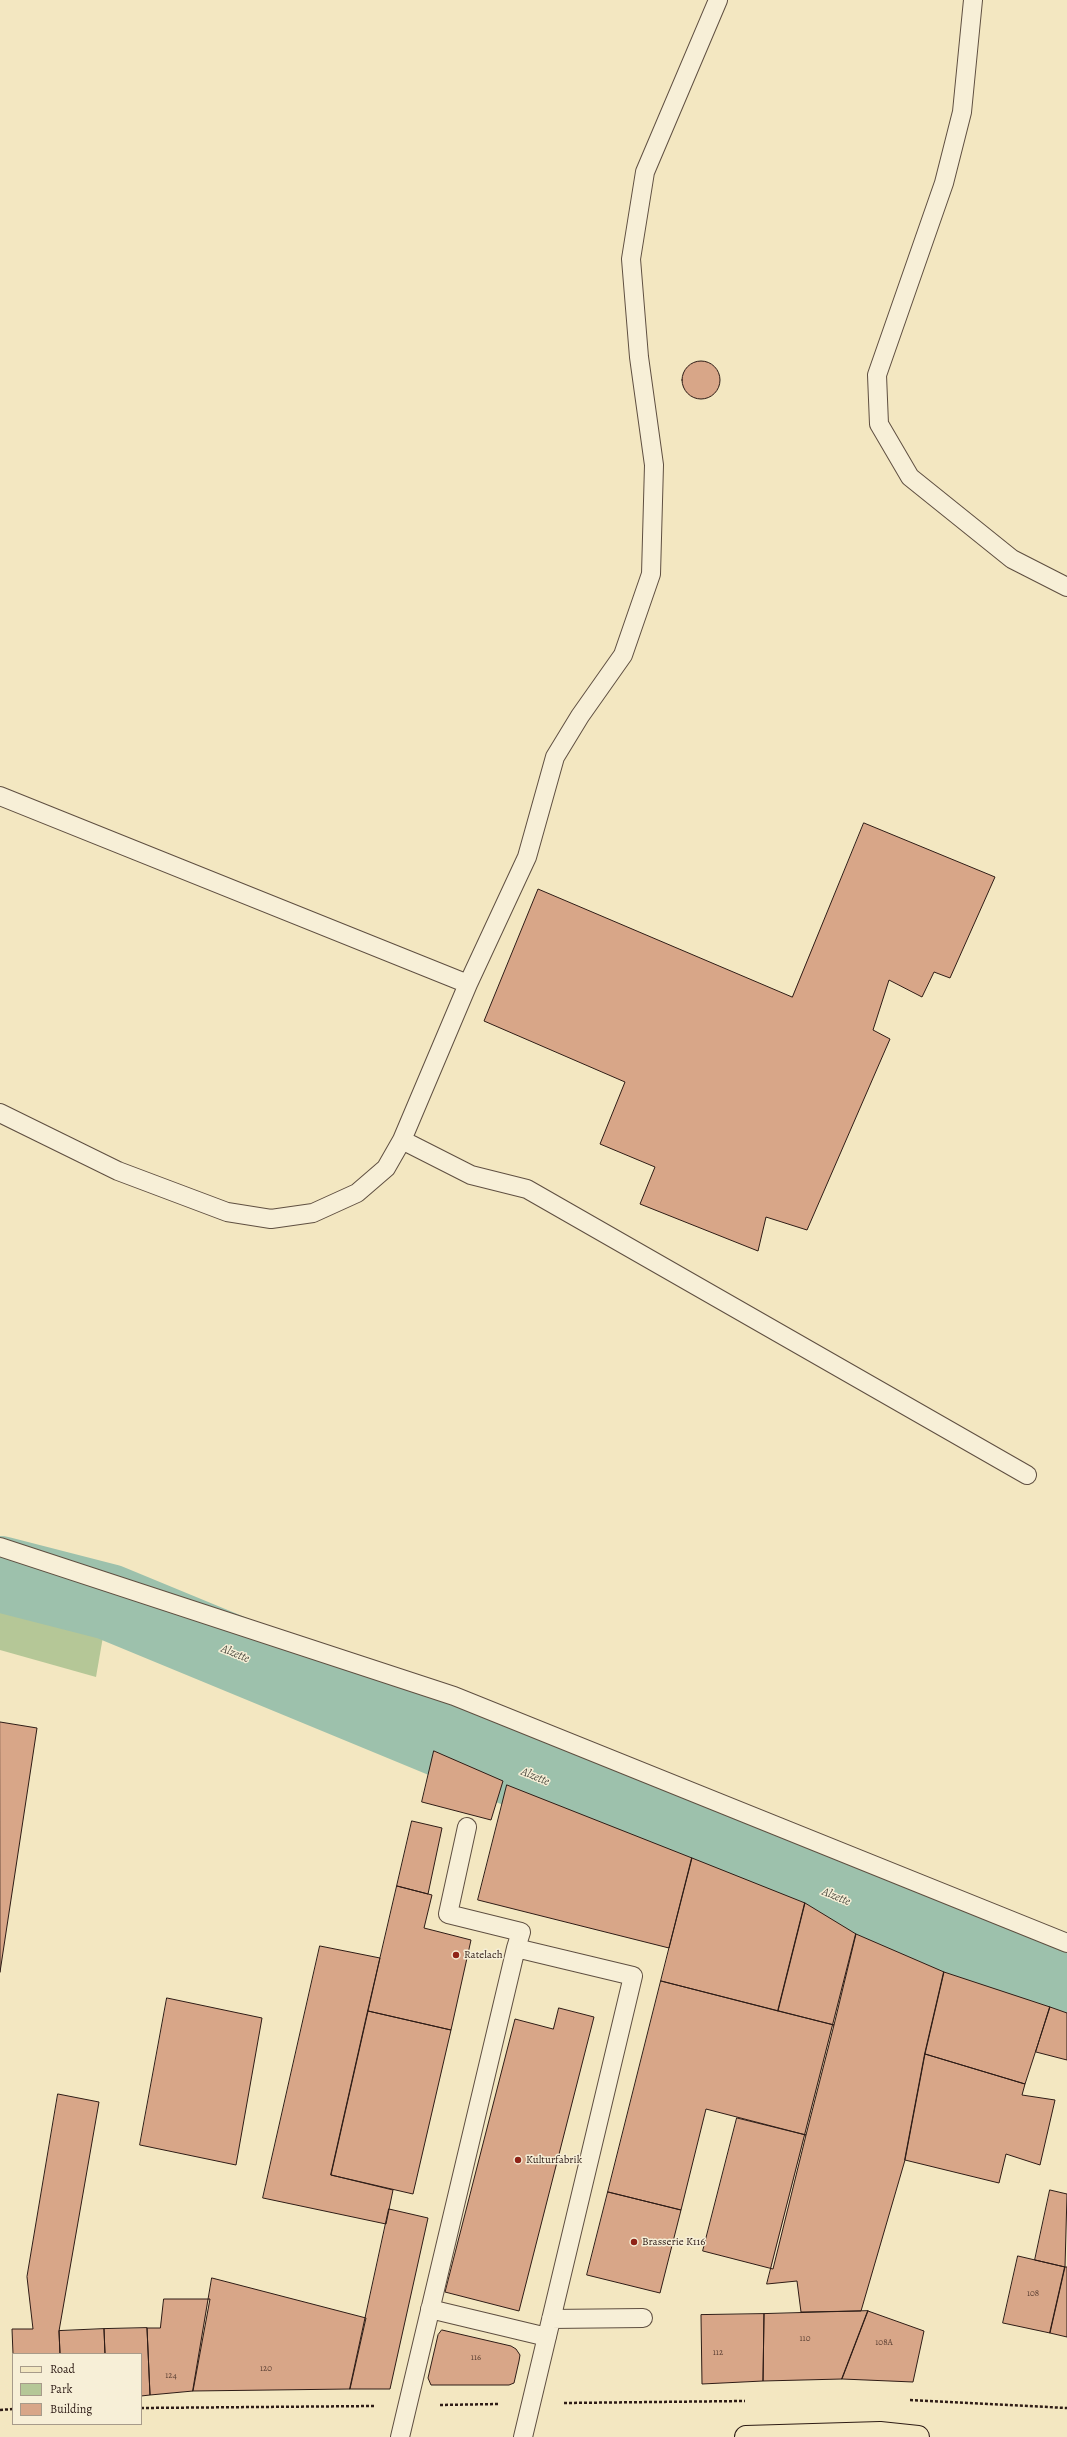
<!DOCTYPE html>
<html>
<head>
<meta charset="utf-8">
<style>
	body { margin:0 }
	#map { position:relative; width:1067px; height:2437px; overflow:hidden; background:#f3e7c1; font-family:Alegreya,serif }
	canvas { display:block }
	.legend { position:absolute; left:12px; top:2353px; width:130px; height:72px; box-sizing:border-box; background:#f7efd7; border:1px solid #a79b8a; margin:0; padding:5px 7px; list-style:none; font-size:12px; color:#2e1c16 }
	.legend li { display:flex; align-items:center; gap:8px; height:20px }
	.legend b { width:20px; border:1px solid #a79b8a }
</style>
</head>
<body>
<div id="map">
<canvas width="1067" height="2437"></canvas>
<ul class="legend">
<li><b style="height:5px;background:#f3e7c1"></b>Road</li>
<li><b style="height:11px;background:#b5c797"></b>Park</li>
<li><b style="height:11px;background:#d8a688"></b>Building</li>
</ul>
</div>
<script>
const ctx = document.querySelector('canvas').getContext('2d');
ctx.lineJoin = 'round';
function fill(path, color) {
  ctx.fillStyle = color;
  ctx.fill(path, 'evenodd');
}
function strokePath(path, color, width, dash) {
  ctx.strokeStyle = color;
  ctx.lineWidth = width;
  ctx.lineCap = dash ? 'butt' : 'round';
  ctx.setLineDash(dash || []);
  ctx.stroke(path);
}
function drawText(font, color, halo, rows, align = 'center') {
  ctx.font = font + ' Alegreya,serif';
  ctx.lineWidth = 3;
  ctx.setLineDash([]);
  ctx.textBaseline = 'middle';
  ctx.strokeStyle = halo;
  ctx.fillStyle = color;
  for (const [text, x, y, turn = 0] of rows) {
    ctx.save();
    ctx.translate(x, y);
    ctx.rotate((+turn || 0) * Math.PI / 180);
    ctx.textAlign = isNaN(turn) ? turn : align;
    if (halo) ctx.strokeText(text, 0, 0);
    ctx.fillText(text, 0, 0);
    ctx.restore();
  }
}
const green = new Path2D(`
	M0,1566L109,1602L96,1677L0,1650Z`);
const river = new Path2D(`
	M0,1574L109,1602L448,1742L1067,1990`);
const building = new Path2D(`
	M682 380a19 19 0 1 1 38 0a19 19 0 1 1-38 0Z
	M864,823L995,877L950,978L934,972L922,997L889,980L873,1030L890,1039L807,1230L766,1217L758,1251L640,1204L655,1167L600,1144L625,1082L484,1021L538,889L792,997Z
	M0,1722L37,1728L0,1972Z
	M434,1751L503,1781L491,1820L422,1802Z
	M507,1785L692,1858L669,1948L478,1900Z
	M412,1821L442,1828L428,1894L397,1886Z
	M692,1858L805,1903L778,2011L661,1981Z
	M397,1886L432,1895L424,1928L471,1940L451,2030L368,2011Z
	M805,1903L856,1934L834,2025L778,2011Z
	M856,1934L944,1972L925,2054L905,2160L861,2311L801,2312L797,2281L767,2284Z
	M320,1946L380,1958L331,2175L393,2190L386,2224L263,2198Z
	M944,1972L1050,2007L1025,2084L925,2054Z
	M661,1981L834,2025L806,2135L706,2109L681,2210L608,2192Z
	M167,1998L262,2018L236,2165L140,2145Z
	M1050,2007L1067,2013V2060L1036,2052Z
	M559,2008L594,2017L519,2311L445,2292L515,2019L553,2029Z
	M368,2011L451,2030L413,2194L331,2175Z
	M925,2054L1025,2084L1022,2095L1055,2100L1040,2165L1006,2154L999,2183L905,2160Z
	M58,2094L99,2102L59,2331L60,2354H13L12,2329H33L27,2277Z
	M737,2118L806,2135L773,2269L703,2251Z
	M1050,2190L1067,2194L1065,2267L1035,2260Z
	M608,2192L681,2210L660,2293L587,2275Z
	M389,2209L428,2218L390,2389H350Z
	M1018,2256L1065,2267L1050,2333L1003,2323Z
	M1065,2267H1067V2337L1050,2333Z
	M212,2278L366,2318L350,2389L193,2391Z
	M164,2299H210L193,2391L150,2395L147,2328H160Z
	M868,2311L842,2379L763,2381L764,2314Z
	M868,2311L924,2331L913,2382L842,2379Z
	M764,2314L763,2381L702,2384L701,2315Z
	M147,2328L150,2395L141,2396V2354H105L104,2329Z
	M104,2329L105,2354H60L59,2331Z
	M442,2330L511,2346L516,2349L520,2355L519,2361L514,2383L509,2385H431L428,2378L438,2335Z`);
const path = new Path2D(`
	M910,2400L1067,2408
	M564,2403L745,2401
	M440,2405L499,2404
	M141,2408L375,2406
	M0,2410L13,2409`);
const service = new Path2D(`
	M718,0L645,172L631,259L639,357L654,465L651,574L623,655L580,716L555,757L527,857L468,984L402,1140L471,1175L527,1189L1027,1475
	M973,0L962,112L944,183L877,375L879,424L910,477L1012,559L1067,587
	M0,796L468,984
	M0,1113L118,1171L227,1212L271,1219L313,1213L357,1193L386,1168L402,1140
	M0,1547L454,1696L1067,1943
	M467,1827L448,1914L521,1932L516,1948
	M430,2309L547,2337
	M551,2319L643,2318
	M400,2437L516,1948L633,1976L523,2437`);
const primary = new Path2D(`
	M746,2437L880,2433L918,2437`);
const markers = [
	[456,1955,4,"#8f2418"],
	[518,2160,4,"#8f2418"],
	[634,2242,4,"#8f2418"]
];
const numberNames = [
	["108",1033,2294],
	["110",805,2339],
	["108A",884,2343],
	["112",718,2353],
	["116",476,2358],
	["120",266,2369],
	["124",171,2376]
];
const poiNames = [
	["Ratelach",464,1955],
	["Kulturfabrik",526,2160],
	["Brasserie K116",642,2242]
];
const waterNames = [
	["Alzette",235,1654,22],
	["Alzette",535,1777,22],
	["Alzette",836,1897,22]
];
fill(green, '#b5c797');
strokePath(river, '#9dc1ac', 76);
fill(building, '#d8a688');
strokePath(building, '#2e1c16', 1);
strokePath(service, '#5f4f41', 20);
strokePath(primary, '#2e1c16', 24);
strokePath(path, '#2e1c16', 2.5, [3, 2]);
strokePath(service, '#f7efd7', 18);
strokePath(primary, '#f3e7c1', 22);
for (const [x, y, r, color] of markers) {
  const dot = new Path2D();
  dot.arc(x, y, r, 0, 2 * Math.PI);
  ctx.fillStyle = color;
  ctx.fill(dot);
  strokePath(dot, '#f7efd7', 1.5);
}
drawText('9px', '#583e32', null, numberNames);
drawText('11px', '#2e1c16', '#f7efd7', poiNames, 'left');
drawText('italic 12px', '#4f4e43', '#f7efd7', waterNames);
</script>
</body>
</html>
